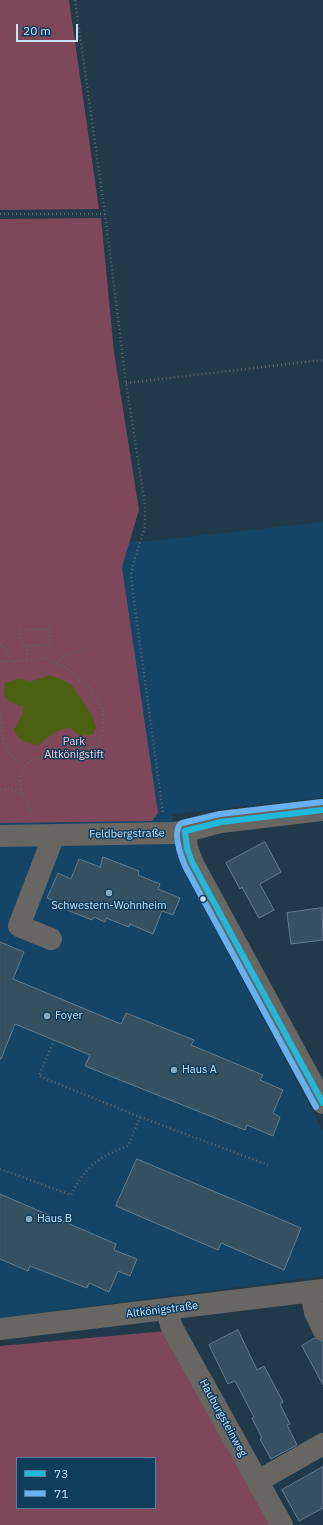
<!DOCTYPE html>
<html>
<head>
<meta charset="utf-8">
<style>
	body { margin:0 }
	#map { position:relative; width:323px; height:1525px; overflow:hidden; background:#203a4a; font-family:"IBM Plex Sans",sans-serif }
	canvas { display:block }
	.legend { position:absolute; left:16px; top:1457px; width:140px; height:52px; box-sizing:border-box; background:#0f3d5c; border:1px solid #587f9b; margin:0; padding:5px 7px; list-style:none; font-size:12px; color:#c5e2fa }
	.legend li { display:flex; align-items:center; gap:8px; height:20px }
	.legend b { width:20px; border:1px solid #587f9b }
	.scale { position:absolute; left:16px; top:24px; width:62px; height:18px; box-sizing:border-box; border:2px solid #c5e2fa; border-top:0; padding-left:5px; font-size:12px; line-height:14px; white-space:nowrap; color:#c5e2fa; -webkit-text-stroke:3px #0f3d5c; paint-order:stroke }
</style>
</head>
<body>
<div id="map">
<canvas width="323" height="1525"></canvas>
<ul class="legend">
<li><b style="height:5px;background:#20b9da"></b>73</li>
<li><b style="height:5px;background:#66b1f2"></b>71</li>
</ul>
<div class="scale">20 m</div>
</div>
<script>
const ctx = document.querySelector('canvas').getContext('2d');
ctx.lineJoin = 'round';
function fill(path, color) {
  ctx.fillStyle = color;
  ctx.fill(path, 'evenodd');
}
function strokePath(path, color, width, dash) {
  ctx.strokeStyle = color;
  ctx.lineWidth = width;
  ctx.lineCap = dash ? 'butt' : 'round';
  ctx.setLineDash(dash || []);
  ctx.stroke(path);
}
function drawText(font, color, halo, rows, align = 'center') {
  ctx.font = font + ' "IBM Plex Sans",sans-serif';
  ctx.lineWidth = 3;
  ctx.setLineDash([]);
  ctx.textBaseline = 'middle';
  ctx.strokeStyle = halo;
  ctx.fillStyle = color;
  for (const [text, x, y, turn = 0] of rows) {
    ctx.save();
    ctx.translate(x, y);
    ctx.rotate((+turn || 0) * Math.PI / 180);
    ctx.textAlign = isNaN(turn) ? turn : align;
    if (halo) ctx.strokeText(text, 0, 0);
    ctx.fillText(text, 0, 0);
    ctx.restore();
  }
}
const built = new Path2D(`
	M323,522V798L172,814L179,861L323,1131V1276L0,1318V550L160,540Z`);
const green = new Path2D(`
	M0,0H69L99,209L0,210Z
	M101,218L114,352L139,510L122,567L158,813L152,821L0,823V219Z
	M166,1331L270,1525H0V1346ZM17,1458H155V1508H17Z`);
const water = new Path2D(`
	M51,675L71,684L83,702L94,719L96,728L93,734C83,737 78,735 70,728C57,728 48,738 38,745C27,743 19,741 14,730L22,715L23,707C12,702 0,701 5,683L18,679L32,681Z`);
const building = new Path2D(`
	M265,842L281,872L260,884L274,910L259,918L242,887L240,889L226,863Z
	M103,857L139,871L138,875L160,884L158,889L180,898L173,915L162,911L153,934L130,924L129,927L106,918L105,922L94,917L92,920L57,906L58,903L47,898L58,873L71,879L79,859L100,867Z
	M322,908L323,940L291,944L287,913Z
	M0,942L24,952L13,979L121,1024L126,1013L194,1040L191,1045L263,1075L260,1080L283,1090L273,1113L280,1117L273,1136L247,1125L245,1130L85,1066L90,1055L15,1024L1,1059H0Z
	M137,1159L301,1228L284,1270L221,1243L218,1250L116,1206Z
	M0,1194L116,1244L114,1250L137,1259L130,1276L118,1271L109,1292L89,1283L87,1288L30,1266L28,1271L0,1259Z
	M238,1330L257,1370L264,1366L273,1383L283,1402L280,1404L290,1424L287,1425L297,1445L271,1459L260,1439L262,1438L252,1418L254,1417L235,1381L228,1384L209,1345Z
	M315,1338L323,1341V1385L302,1346Z
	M323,1467V1508L299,1521L282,1490Z`);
const path = new Path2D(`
	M75,0L105,214L126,383L145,505V527L133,564L131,576L132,586L163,813
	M0,214H105
	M126,383L323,360
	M0,644L8,653L10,661
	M27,646L22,645L21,630L50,629V645L27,646V661
	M56,663L68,654L86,650
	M0,665L4,661H27L47,658L67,669L88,686L103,709V733L99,745C84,749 24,753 21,773C19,779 21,788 22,794
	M0,715C4,724 1,733 3,743C6,752 17,760 24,766
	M0,790L11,788L22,794L33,815
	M54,1040L39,1076L140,1117L268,1165
	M0,1169L71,1195C85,1167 99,1156 128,1146L140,1117`);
const minor = new Path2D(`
	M185,831L187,848L192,862L323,1103
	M0,836L174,833L195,829L221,822L323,810
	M51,939L19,926L54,835
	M311,1292L315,1312L323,1329
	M167,1309L171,1325L175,1333L282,1525
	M0,1329L323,1290
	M258,1481L323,1444`);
const bus1 = new Path2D(`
	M323,810L221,822L185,831L187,848L192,862L323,1103`);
const bus2 = new Path2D(`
	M316,1107L185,866C181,856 171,830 182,823L220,814L322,802`);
const markers = [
	[109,893,4,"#8ba7bc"],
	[203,899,3.5,"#c5e2fa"],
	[47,1016,4,"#8ba7bc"],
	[174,1070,4,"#8ba7bc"],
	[29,1219,4,"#8ba7bc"]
];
const parkNames = [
	["Park",74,742],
	["Altkönigstift",74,755]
];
const streetNames = [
	["Feldbergstraße",127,834,-1],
	["Altkönigstraße",162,1310,-7],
	["Hauburgsteinweg",223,1418,61]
];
const poiNames = [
	["Schwestern-Wohnheim",109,906,"center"],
	["Foyer",55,1016],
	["Haus A",182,1070],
	["Haus B",37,1219]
];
fill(built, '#144566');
fill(green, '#7e475a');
fill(water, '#4c6012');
fill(building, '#365162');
strokePath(building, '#657c8c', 1);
strokePath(path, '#616668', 2.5, [1, 3]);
strokePath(minor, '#686663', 22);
strokePath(bus1, '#20b9da', 6);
strokePath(bus2, '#66b1f2', 6);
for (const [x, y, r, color] of markers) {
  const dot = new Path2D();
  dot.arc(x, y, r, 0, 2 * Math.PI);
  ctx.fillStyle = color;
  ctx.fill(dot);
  strokePath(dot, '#0f3d5c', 1.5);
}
drawText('11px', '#fbcbd6', '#0f3d5c', parkNames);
drawText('11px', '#c5e2fa', '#0f3d5c', streetNames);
drawText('11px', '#c5e2fa', '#0f3d5c', poiNames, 'left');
</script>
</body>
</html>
